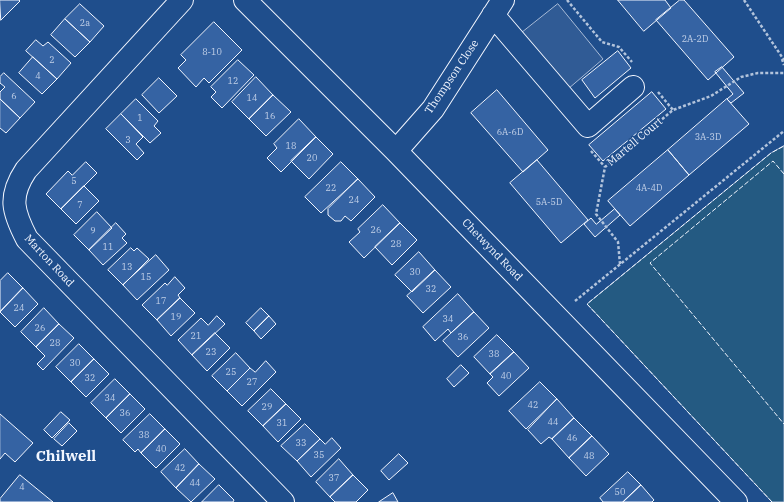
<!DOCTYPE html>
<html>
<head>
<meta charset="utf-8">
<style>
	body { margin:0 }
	canvas { display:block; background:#1f4e8c }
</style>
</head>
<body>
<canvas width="784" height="502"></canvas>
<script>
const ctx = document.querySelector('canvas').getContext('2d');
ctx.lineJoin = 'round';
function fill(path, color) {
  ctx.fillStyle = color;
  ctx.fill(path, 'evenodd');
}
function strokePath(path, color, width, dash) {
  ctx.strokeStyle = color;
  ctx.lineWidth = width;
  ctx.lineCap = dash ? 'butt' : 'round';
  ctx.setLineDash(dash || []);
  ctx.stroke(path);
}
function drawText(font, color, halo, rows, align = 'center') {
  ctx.font = font + ' "IBM Plex Serif",serif';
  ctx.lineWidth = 3;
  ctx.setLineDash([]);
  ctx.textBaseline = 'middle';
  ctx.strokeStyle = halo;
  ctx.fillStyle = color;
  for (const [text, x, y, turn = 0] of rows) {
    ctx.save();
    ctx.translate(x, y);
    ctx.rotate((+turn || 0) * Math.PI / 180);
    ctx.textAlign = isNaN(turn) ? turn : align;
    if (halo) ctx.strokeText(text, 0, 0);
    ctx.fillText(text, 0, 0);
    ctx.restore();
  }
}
const green = new Path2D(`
	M784,146V502H772L587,304L771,153Z`);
const parking = new Path2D(`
	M558,4L603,59L561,95L514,39Z`);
const building = new Path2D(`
	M0,0H19L20,1L1,20Z
	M618,0H665L671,8L644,31Z
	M680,0H684L734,57L708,80L656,20Z
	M80,4L104,26L90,42L65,19Z
	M65,19L90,42L75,57L51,35Z
	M214,22L242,50L209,83L204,78L196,87L178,68L186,60L181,55Z
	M36,40L43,46L48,42L71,63L57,79L26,51Z
	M618,51L631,68L595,98L582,80Z
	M33,57L57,79L42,94L19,73Z
	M238,60L254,75L222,108L211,97L216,92L211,87Z
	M722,67L744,93L731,103L727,99L733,94L715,72Z
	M4,73L35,102L20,118L0,99V92L5,87L0,83V77Z
	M256,77L273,95L249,119L232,102Z
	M159,78L177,96L159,113L142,95Z
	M497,90L548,150L523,172L471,113Z
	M652,92L666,109L603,161L589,145Z
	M273,95L291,112L266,136L249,119Z
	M0,99L20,118L6,133L0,128Z
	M136,99L158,121L154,126L161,133L150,143L121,114Z
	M727,99L749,124L689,175L668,150Z
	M121,114L143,137L136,144L144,153L137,160L106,129Z
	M299,119L316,137L281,172L267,158L277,148L274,144Z
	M316,137L333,154L309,179L291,161Z
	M668,150L689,175L630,226L608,201Z
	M537,160L588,220L561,243L510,183Z
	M86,162L97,173L61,209L46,194L68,171L72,175Z
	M341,162L358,179L321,213L305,197Z
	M358,179L375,197L351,221L345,216L341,221H335L328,215V209Z
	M84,186L99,201L76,224L61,209Z
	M383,205L400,223L364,258L349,242L360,232L358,229Z
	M615,209L620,215L595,237L584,224L591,218L596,224Z
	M97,212L112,228L89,250L74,235Z
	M116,223L126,234L122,238L127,243L103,265L89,250Z
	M400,223L417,240L392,265L375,247Z
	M131,248L134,251L137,248L149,259L123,285L108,270Z
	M419,252L435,270L412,292L395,275Z
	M156,255L169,270L137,300L123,285Z
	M435,270L451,287L423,313L407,296Z
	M8,273L23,288L0,312V281Z
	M175,277L185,288L178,295L180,298L157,320L142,305L165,283L167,285Z
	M23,288L38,304L15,327L0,312Z
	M458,294L474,312L451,333L448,329L435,341L423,327Z
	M180,298L195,313L171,336L157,320Z
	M44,308L59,324L36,347L21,332Z
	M261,308L269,316L254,331L246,323Z
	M474,312L489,328L458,357L443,341Z
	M217,316L225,324L192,355L178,340L201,318L208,325Z
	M269,316L276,324L261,339L254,331Z
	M59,324L74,338L43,370L37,364L45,356L36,347Z
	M215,333L230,348L207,371L192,355Z
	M497,335L514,352L490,374L474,357Z
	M79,344L94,359L71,382L56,367Z
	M514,352L529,368L499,396L487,383L493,377L490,374Z
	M236,353L250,368L227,391L212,376Z
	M94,359L109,374L86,397L71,382Z
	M266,361L276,372L242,406L227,391L250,368L255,372Z
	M461,365L469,373L454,387L447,379Z
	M115,379L130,394L106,418L91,403Z
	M540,382L557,399L526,429L509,411Z
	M271,389L286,404L263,426L248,411Z
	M130,394L145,409L121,433L106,418Z
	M557,399L574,418L552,439L549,437L541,444L528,430Z
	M286,404L301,419L278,442L263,426Z
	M61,412L70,420L52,438L44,430Z
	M0,414L33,443L15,462L5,453L0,459Z
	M150,414L165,429L141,453L138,449L135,452L123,440Z
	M574,418L592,436L569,458L552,439Z
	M69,423L77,431L62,446L54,439Z
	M305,424L320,439L297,461L281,446Z
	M165,429L180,444L156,468L141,453Z
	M592,436L609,454L586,476L569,458Z
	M332,438L341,448L311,477L297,461L320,439L325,444Z
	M185,449L199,464L176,488L161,472Z
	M399,454L408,463L389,480L381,471Z
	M339,459L353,475L330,497L316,482Z
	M199,464L215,479L191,502L176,488Z
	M628,472L641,485L623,502H603L600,498Z
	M20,475L53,502H0V499Z
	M353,475L368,490L356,502H335L330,497Z
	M219,485L234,500L233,502H202Z
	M641,485L654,500L652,502H623Z
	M393,493L398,502H379Z`);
const path = new Path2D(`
	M567,0L602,42L619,47L632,62
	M744,0L784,60
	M782,59L784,65
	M658,92L673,110
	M591,151L605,167
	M620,264L618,242L596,214L605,167L673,110L711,96L741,77L758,73H784
	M575,301L784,131`);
const minor = new Path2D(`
	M182,0L26,170C8,197 13,212 27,239L283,502
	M245,0L396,151L736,502
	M493,15L588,126L633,87
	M396,151L433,109L503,0`);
const fence = new Path2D(`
	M784,174L773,161L650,263L784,424
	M772,502L587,304L771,153L784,146`);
const numberNames = [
	["2a",85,23],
	["2A-2D",695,39],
	["8-10",212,52],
	["2",52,60],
	["4",38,76],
	["12",233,81],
	["6",14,96],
	["14",252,98],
	["16",270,116],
	["1",140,118],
	["6A-6D",510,132],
	["3A-3D",708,137],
	["3",128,140],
	["18",291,146],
	["20",312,158],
	["5",74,181],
	["22",331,188],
	["4A-4D",649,188],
	["24",354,200],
	["5A-5D",549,202],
	["7",80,205],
	["26",376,230],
	["9",93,231],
	["28",396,244],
	["11",108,247],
	["13",127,267],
	["30",415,272],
	["15",146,277],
	["32",431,289],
	["17",161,301],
	["24",19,308],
	["19",176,317],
	["34",448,319],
	["26",40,328],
	["21",196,336],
	["36",463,337],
	["28",55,343],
	["23",211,352],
	["38",494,354],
	["30",75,363],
	["25",231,372],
	["40",506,376],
	["32",90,378],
	["27",252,382],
	["34",110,398],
	["42",533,405],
	["29",267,407],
	["36",125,413],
	["44",553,422],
	["31",282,423],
	["38",144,435],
	["46",572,438],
	["33",301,443],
	["40",161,449],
	["35",319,455],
	["48",589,456],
	["42",180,468],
	["37",334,478],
	["44",195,483],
	["4",22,487],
	["50",620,492]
];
const streetNames = [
	["Thompson Close",452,77,-56],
	["Martell Court",635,142,-40],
	["Chetwynd Road",492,250,46],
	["Marton Road",49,261,47]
];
const districtNames = [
	["Chilwell",66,457]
];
fill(green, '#245a82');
strokePath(green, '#a8bbd7', 1);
fill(parking, '#305b95');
strokePath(parking, '#a8bbd7', 1);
fill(building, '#3563a3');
strokePath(building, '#f2f6ff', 1);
strokePath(minor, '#f2f6ff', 24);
strokePath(path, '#b3c4dc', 2.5, [3, 2]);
strokePath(minor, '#1f4e8c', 22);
strokePath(fence, '#f2f6ff', 1, [5, 2]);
drawText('9px', '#c3d1e8', null, numberNames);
drawText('11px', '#f2f6ff', '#1f4e8c', streetNames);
drawText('bold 15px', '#f2f6ff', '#1f4e8c', districtNames);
</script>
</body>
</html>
